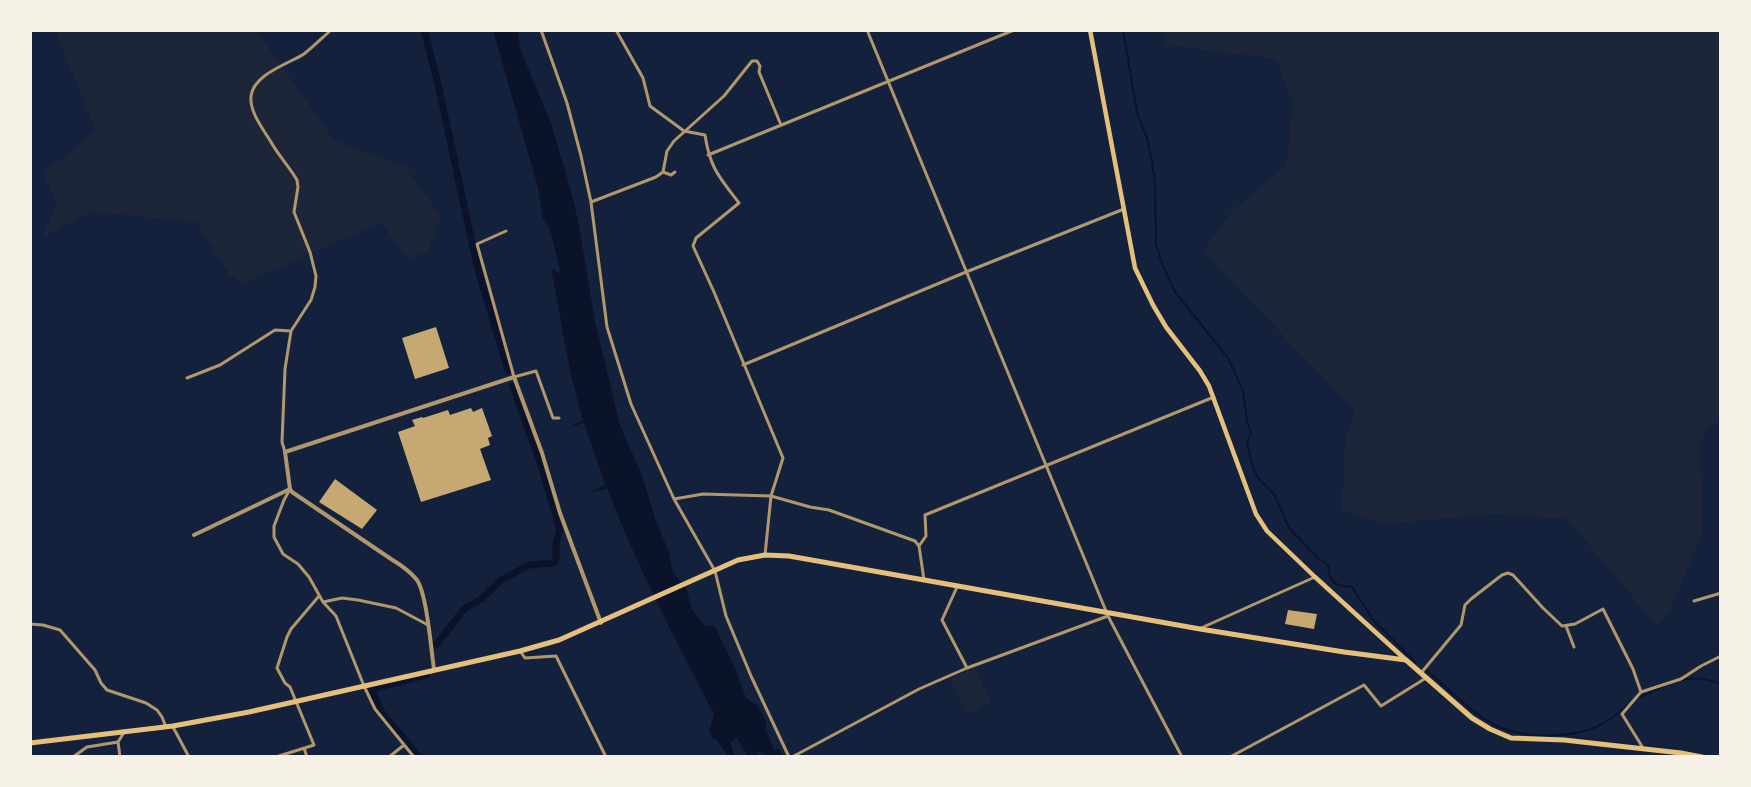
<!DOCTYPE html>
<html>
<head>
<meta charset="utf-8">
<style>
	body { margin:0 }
	#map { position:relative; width:1751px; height:787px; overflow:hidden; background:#14213d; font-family:Manrope,sans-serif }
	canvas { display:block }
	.frame { position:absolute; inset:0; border:32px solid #f6f1e7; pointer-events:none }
</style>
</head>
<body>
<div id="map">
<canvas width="1751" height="787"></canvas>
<div class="frame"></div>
</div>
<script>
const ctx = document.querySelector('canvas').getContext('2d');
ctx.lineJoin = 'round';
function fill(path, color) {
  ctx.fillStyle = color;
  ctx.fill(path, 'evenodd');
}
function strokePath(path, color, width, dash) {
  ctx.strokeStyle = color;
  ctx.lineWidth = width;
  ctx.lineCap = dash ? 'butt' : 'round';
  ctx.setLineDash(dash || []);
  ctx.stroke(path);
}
const green = new Path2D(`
	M55,30H256L334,140L405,167L441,216L427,252L407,259L381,222L243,284L229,274L196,222L91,212L42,238L57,205L43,172L67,155L96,130Z
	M1163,30H1721V421L1708,427L1700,444L1702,520L1704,528L1670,611L1657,626L1567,519L1493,514L1384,524L1342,511L1345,442L1354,410L1203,251L1232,211L1286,165L1293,104L1276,59L1167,45Z
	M974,668L991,702L967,715L949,679Z`);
const water = new Path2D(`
	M493,30H517L521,51L551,123L571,191L578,220L595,322L620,425L641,473L657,524L669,552L672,568L676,577L686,588L692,610L705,626L713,625L715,627L735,668L746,698L758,706L767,723L765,728L774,750L779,749L782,755C772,760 767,755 759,752H757L758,757H748L737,738L730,742L733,752L737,757H729L717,740L713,739L709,731L714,714C675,640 637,566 607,488L591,493V492L605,485L584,423L574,426V424L583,421L570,371L551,268L558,272L560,270L550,230L543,219L538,188Z`);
const stream = new Path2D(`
	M1123,30L1137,113L1147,138L1151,157L1155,182L1156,244L1161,261L1175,292L1228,358L1243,391L1247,421L1251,433L1247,442L1252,465L1259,479L1274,494L1289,528L1320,560L1328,565C1329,583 1335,586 1352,587L1374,621L1416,663
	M1426,670C1448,688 1473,715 1499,727C1524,738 1568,738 1594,728C1606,723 1618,714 1628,705
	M1640,697C1670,683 1688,671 1721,684`);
const canal = new Path2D(`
	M424,30L438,84L477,266L508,370
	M436,645L464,609L481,599L500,581L529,565L554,563L556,558V543L560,530L540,462L513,386
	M419,757L382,713L371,689L426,675`);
const building = new Path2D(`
	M436,327L449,368L415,379L402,338Z
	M471,408L473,412L482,408L492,436L488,438L490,445L480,449L491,480L421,502L398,432L415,426L412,420L422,417L423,418L448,410L450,415Z
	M335,479L377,510L362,529L319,502Z
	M1288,610L1317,614L1314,629L1285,624Z`);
const minor = new Path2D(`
	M541,30L567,103L581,156L591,202L607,327L631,404L674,499L715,571L726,616L751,676L789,757
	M616,30L643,78L650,106L684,131L705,135C710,168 719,177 739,203L696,238L693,246L714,292L783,458L771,496L765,555
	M867,30L1108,616L1182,757
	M708,155L1014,30
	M663,172L671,175L675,172
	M591,202L656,177L663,172L667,151L674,141L724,96L752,61H757L760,66L759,72L781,125
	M506,231L477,244L514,377L536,371L553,418H559
	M743,365L966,272L1124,209
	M187,378L220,365L275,330L291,331
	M285,452L282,442L285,369L291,331L311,300L315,287L316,276L310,252L294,212L298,187L297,180C289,166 278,155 271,142C263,129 249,111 251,96C254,74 288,64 304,54C313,47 322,38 331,30
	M290,489L284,500L274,526V537L283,554L298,564L309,577L323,602L336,616L364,686L375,709L414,757
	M674,499L703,494L771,496L810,507L829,510L915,541L919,546L924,580
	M919,546L926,536L925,515L1214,397
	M957,587L942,620L967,668
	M1694,601L1721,593
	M323,602L342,598L358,600L396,608L428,625
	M30,624L43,625L60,630L95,670L101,683L107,690L146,703L157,710L162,717L166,727
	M1566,626L1574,647
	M1201,628L1315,577
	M520,651L525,658L556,656L606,757
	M1421,673L1461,625L1465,605L1471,599L1502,575L1508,573L1513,575L1543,608L1562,626L1575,624L1603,609L1633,669L1641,692
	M173,727L189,757
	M118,742L120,757
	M304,748L307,757
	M1643,748L1622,714L1641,692L1681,679L1701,666L1721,656
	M73,757L87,747L118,742L123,734
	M276,757L314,745L290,687L285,683L277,668L287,637L291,629L319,596
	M389,757L404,745
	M792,757L919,689L967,668L1108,616
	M1230,757L1364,685L1381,706L1426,678`);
const tertiary = new Path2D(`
	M194,535L290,489
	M434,669C431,649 427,595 417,580C410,571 401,565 391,559L292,492L290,489L285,452L514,377L542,453L560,513L601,623`);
const secondary = new Path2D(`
	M1090,30L1135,268L1153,305L1166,327L1200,371L1209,386L1256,514L1267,531L1315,577L1406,660`);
const primary = new Path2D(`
	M30,743L173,726L249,712L520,651L559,640L738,560L765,555L789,556L1200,629L1344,652L1406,660L1472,718L1490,729L1511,738L1564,740L1681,753L1702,757`);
fill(green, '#1d2539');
fill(water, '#0b132b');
strokePath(stream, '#0b132b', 2);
strokePath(canal, '#0b132b', 7);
fill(building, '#c6a872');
strokePath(minor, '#b1986c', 3);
strokePath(tertiary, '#b1986c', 4);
strokePath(secondary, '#e5c07b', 4.5);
strokePath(primary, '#e5c07b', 5);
</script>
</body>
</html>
